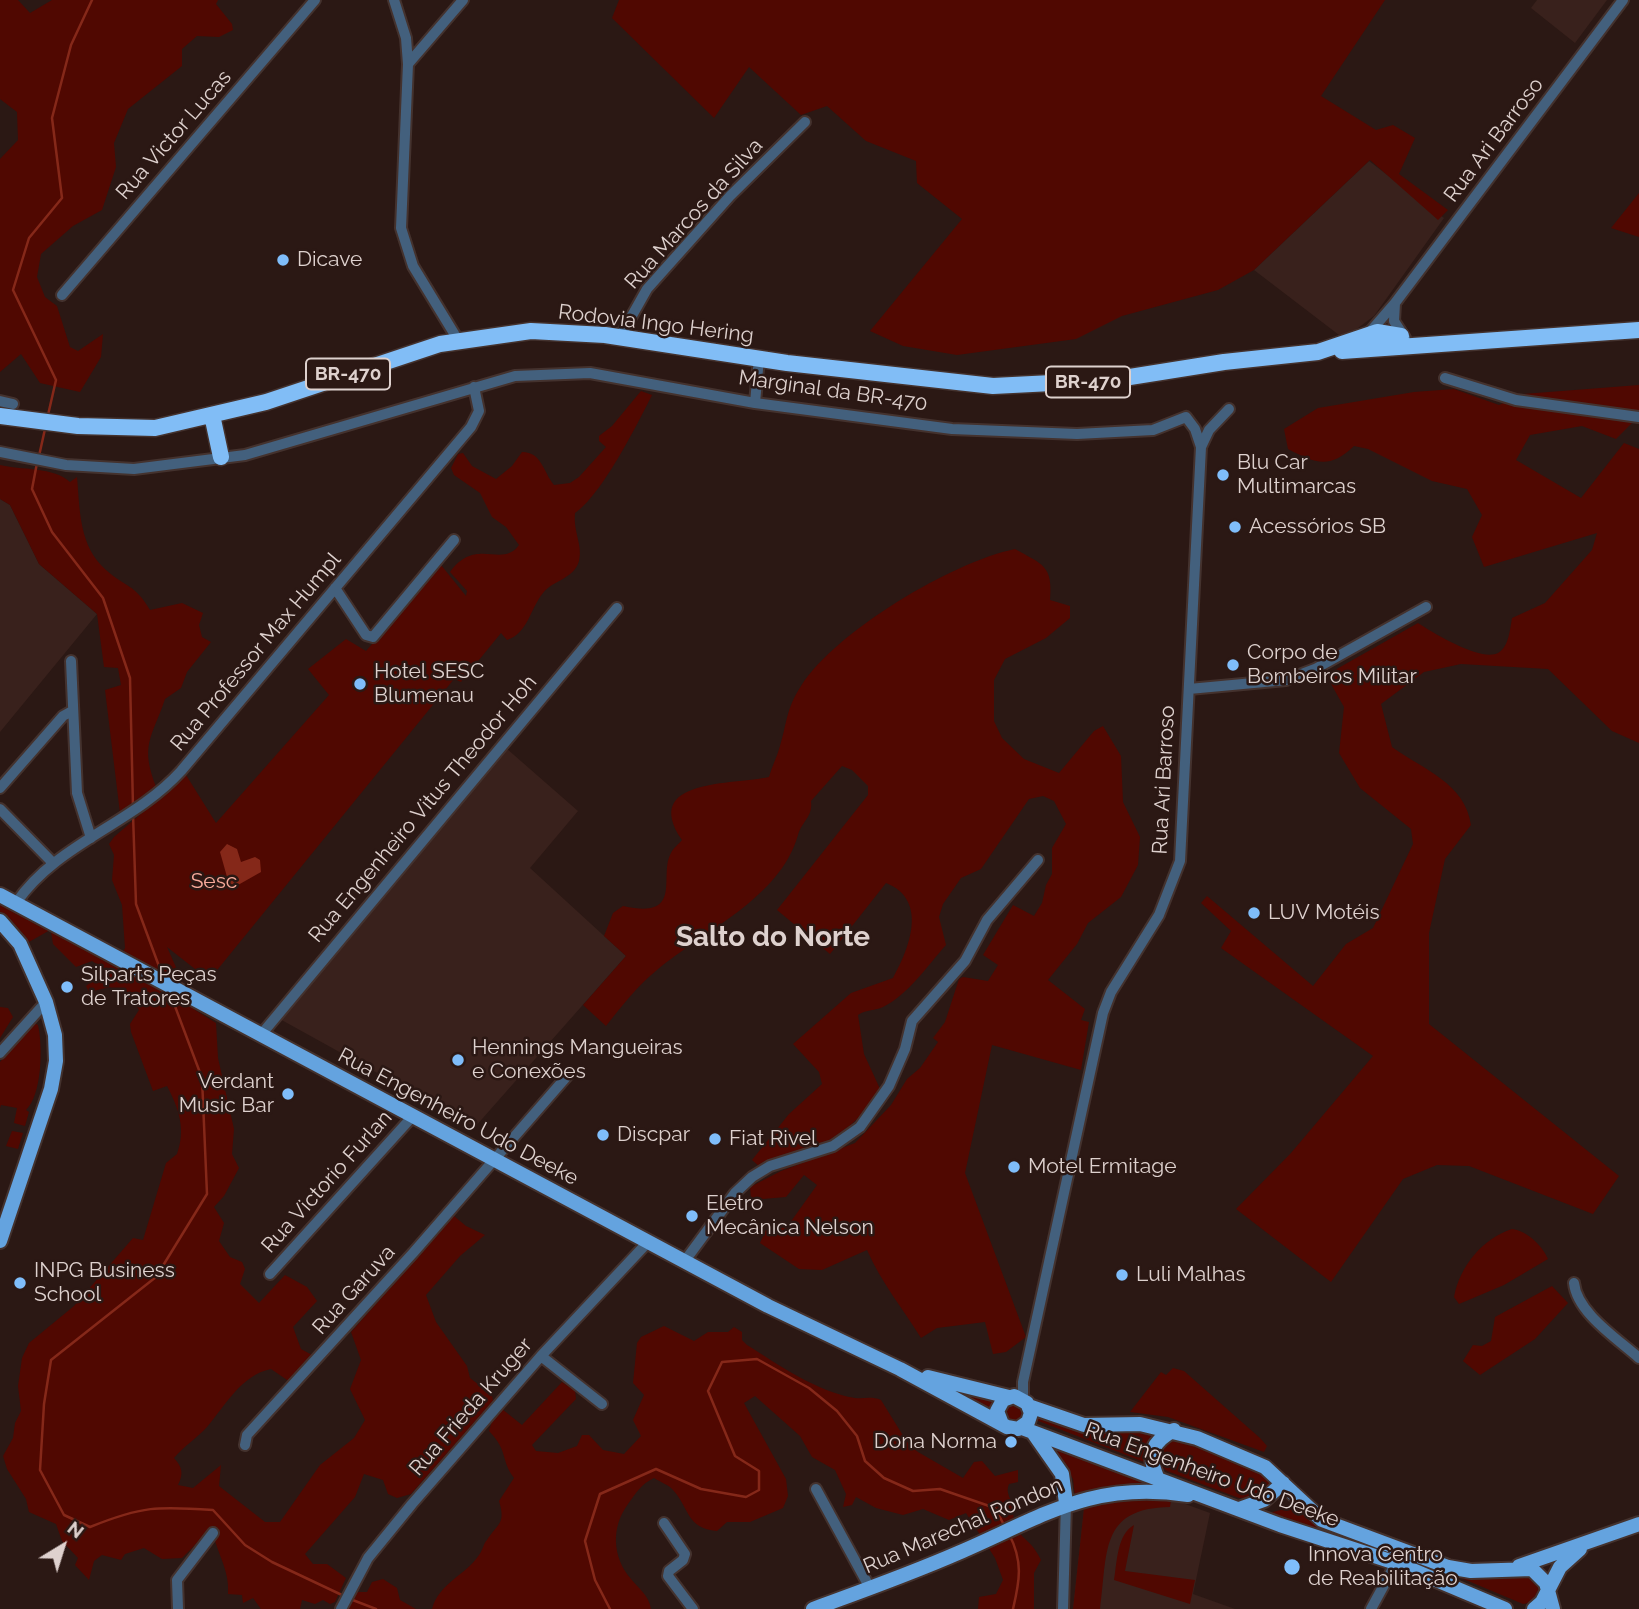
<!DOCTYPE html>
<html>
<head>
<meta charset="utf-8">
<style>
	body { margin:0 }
	#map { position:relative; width:1639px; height:1609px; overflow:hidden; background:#2b1814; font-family:Raleway,sans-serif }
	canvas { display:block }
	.north { position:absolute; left:28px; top:1511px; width:70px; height:70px; -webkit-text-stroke:5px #2b1814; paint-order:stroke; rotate:38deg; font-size:19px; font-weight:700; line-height:28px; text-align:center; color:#ded1ce }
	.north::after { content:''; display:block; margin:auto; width:24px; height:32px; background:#ded1ce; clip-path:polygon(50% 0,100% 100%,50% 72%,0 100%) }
</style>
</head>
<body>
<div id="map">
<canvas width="1639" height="1609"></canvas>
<div class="north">N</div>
</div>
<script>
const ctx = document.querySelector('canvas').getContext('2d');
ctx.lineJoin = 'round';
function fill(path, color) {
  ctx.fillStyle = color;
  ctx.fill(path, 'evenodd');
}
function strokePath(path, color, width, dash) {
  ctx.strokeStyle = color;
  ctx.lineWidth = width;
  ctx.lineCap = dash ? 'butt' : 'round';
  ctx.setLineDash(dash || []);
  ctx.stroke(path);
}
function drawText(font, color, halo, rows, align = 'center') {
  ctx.font = font + ' Raleway,sans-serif';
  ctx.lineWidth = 5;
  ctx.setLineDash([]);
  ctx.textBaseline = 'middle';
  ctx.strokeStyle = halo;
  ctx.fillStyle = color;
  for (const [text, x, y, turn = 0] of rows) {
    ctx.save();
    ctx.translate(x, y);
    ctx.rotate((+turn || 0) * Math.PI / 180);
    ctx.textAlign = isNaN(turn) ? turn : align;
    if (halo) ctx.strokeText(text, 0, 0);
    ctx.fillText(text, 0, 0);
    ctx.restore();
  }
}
const built = new Path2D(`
	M1537,0H1607L1575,43L1531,8Z
	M1369,161L1444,218L1374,316L1350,334L1339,335L1254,270Z
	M0,499L10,505L39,564L97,614L0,732Z
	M506,748L578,811L530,868L626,956L475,1127L278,1018Z
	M1145,1497L1177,1501L1210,1513L1193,1594L1235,1609H1073L1084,1508Z`);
const green = new Path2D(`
	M0,0H18L30,13L52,0H218L216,4L232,24L233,30L219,37L197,36L182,49V66L128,109L114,143L116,167L102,210L73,226L41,254L37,277L45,297L57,306L70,347L78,351L103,334L101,357L80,392L40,383L21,354L0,372V159L18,140L17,112L0,99Z
	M619,0H1385L1321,96L1376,130L1393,125L1415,138L1399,174L1448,210L1438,220L1370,160L1254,270L1218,290L1122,316L1076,339L957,355L903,346L870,331L962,219L917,183L916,161L866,141L827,106L801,115L749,67L714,118L612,18Z
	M1639,193V237L1611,228Z
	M1639,385V416L1616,439L1582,426L1530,435L1516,460L1581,498L1624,443L1639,449V743L1612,731L1548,669L1461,664L1424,672L1381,704L1392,747C1424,770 1465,783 1471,825L1445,859L1429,933V1024L1619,1176L1593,1214L1469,1166L1437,1165L1403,1179L1331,1282L1236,1209L1291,1153L1373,1056L1221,948L1231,931L1201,903L1207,896L1313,986L1346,944L1373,928L1413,844L1411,829L1360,788L1339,753L1344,707L1326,675L1418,623C1433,633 1481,662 1498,653C1509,647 1510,629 1512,618L1545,603L1592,550L1597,533L1484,567L1472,537L1482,515L1467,489L1432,481L1368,449L1354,446C1329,470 1315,463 1288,449L1284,429L1318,408L1414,392L1454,389L1499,405L1523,394Z
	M641,391L652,395C637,425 601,496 575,513C573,532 583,545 579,561C574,579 553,580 543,593C530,609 528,633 507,640L501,633L461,682L454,679L209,980L167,947L195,1010L216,1023L218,1058L234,1129L232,1154L239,1168L224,1196L214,1207L224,1223L219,1241L230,1257L242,1262L245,1269L240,1284L259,1303L285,1275L307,1287L317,1301L293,1327L301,1349L312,1355L290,1382L271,1369C241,1375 225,1406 207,1427C197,1438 184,1446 174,1458C182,1467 184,1473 178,1485L193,1488L221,1465L219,1486L265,1522H280L320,1465L354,1438L365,1420L350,1389L361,1360L351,1332L454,1216L466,1226L485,1235L460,1256L426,1295L436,1322L467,1366L470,1378L492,1395L493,1401L411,1494L397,1498L388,1494L383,1480L364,1474L355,1497L305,1554L313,1564H327L346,1578L335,1602L330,1604L323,1600L315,1604L302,1600L300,1609H261L253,1598L243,1603L242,1595L228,1594C230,1569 216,1553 212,1528L182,1558L162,1559L144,1548L125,1554L121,1560L102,1555L94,1561L89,1580L75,1565L78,1558L62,1541L56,1524L29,1512L26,1499L7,1469L3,1456L13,1438L15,1423L21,1411L18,1386L22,1358L29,1343L74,1306L133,1238L143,1240L166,1163L177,1154C186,1129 179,1109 167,1086L153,1091L131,1032L130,1024L139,1010L134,1002L110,987L89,992L86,986L106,970L92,961L76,967L53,944L51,932L53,928L115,967L125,948L122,905L112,880L114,855L109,844L114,837L186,775L216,823L329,695L308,669L346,639L366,651L441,565L466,596L467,591L450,572C476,536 502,569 519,545L506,527L492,517L480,493L454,475L451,468L458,454L463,453L472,466L496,479L512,466L522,452C542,452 543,472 554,485L570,483L579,477L606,447L599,441V436L612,426Z
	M0,465C20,470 55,467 70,482L77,477C80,511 79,546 106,570C126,588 134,583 150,610L182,603L203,613L199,625L202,637L211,642L187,672L181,688L165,699C152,738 139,745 157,789L120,813L105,690L121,685L118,668L104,667L97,614L39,564L10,505L0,499Z
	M1015,549C1043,565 1053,565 1050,600L1070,606V618L1046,638L1005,659L994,680V721L1002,738L1024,759L1059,773L1094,731L1103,726L1121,756L1123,802L1140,837L1138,865L1121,897L1088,923L1077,944L1048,980L1085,1009L1081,1020L1089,1022L1081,1070L992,1045L965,1173L1026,1337L1006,1352L993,1354L985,1322L937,1328L921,1338C902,1307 882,1284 867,1250L822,1270L799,1269L760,1243L766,1230L787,1227L817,1185L804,1175L786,1197L751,1200L750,1187L781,1171L855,1143L891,1105L907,1079L920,1068L938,1042L933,1038L945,1022L959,979L963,977L988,981L998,965L983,955L1013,905L1034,916L1042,903L1046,885L1052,874V848L1066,824L1054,801L1043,796L1029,799L981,869L961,878L943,904L939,917L946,945C928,965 908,995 883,1007C875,1011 867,1009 858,1015L864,1054L881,1091C844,1142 817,1147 760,1167L752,1160L789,1114L822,1084L819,1072L793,1044L851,993L893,978C909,949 929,900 886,883L830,954L777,910L868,795V786L852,770L842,766L811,801C813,817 802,821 798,835C780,898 705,930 657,970C637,986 622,1006 606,1026L583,1005L626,956L604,936L613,913L623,906C685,920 658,876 671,853C673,848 679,844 682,840C640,778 734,785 769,777C772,766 777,757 780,746C787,723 786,709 801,686C836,631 952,562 1015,549Z
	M0,904L4,906L50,930L29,942L0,912Z
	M0,1007L8,1008L13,1017L0,1038Z
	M34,1023L38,1025C43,1047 42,1095 26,1110L29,1112L25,1126L14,1123L17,1108L1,1105L0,1108V1062Z
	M12,1131L23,1133L18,1149L6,1146Z
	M1512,1229C1527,1231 1542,1245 1548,1259L1504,1285L1459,1304L1454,1297C1460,1266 1482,1239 1512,1229Z
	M1552,1286L1568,1303L1535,1339L1480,1375L1463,1361L1473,1345L1482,1346L1491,1341L1495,1317Z
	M664,1326L694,1341L708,1332H728L734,1327L742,1332V1340L747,1345C779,1365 817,1392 855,1398C864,1399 871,1396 881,1400L907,1442L918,1452L963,1478L974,1462L982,1461L995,1476L1018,1470V1482L1009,1484C1005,1493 1011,1497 1012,1506C1016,1545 1027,1531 1041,1560L1034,1573V1609H978L979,1597L996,1594L1003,1580L995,1558L966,1513L949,1520L923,1509L903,1515L876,1508L856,1497L852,1505L843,1507L846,1494L835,1470L812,1457L800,1436L755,1396L744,1403L786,1479L788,1496L783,1508L750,1522H727L717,1531C686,1528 690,1509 673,1490C669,1485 660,1482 654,1478C641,1484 636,1493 628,1504C611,1527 612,1557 631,1579C638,1588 649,1595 651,1609H432C439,1583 466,1575 479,1555C483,1550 483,1544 487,1540C498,1523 506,1524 499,1501L514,1478C500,1459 509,1452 489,1431L492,1421L502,1409L522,1425L562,1382L575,1390L576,1399L532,1445L536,1451L558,1453L577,1446L582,1435H589L603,1450L624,1454L641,1436L633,1420L644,1395L633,1383L637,1343L641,1337Z
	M1173,1368L1184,1371L1260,1438L1267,1446L1264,1452L1168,1417L1130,1412L1161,1372L1166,1375Z
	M948,1390L998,1398L991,1413Z
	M1004 1413a10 10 0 1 1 20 0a10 10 0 1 1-20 0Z
	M1037,1412L1108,1427L1159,1432L1146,1446L1144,1462L1036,1420Z
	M1174,1439L1245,1464L1274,1481C1264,1493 1255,1500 1239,1498L1167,1471L1158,1463V1449L1165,1441Z
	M1056,1449L1069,1452L1169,1489L1108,1487L1075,1497L1073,1479Z
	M1145,1497L1171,1501L1170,1507C1099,1508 1108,1553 1100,1609H1073L1084,1508L1117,1499Z
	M1296,1506L1318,1525L1462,1575L1525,1572L1540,1584C1540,1594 1534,1603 1523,1604L1461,1578L1269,1513Z
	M1134,1525L1125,1571L1195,1580L1190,1604L1114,1580C1117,1563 1117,1534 1134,1525Z
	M383,1579L397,1588L400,1600L416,1609H349L354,1592H367L372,1582Z`);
const water = new Path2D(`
	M227,844L237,849L241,862L255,857L260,860L261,872L238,885L229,884L220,852Z`);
const stream = new Path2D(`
	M48,415L56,380L13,290L29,238L62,198L52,118L71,45L92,0
	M39,456L45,429
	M37,463L32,489L52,532L103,598L130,678L133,807
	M133,814L136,904L163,977
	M170,993L202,1078L207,1194L156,1277L51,1360L44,1404L40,1470L64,1515L90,1527C142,1506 158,1506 213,1510L245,1545L272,1562L344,1596
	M1009,1534C1023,1561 1020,1580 1013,1609
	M350,1599L376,1609
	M610,1609L595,1580L585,1541L600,1494L656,1469L701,1489L746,1497L759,1490V1471L735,1456L708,1391L722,1362L757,1359L809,1388L837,1411L857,1436L865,1461L884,1478L913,1491L940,1489L995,1508L1004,1525`);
const minor = new Path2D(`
	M394,0L406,38L408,64L401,228L413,266L458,340
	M408,64L463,0
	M62,295L315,0
	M1395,303L1394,321L1405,338
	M1369,333L1395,303L1623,0
	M620,337L647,289L730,196L805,122
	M1445,378L1516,400L1639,417
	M0,401L13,404
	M755,403L759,358
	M1201,447L1209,430L1229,409
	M0,452L66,465L134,469L245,455L515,376L590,373L755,403L952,429L1077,434L1153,430L1186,417L1195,429L1201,447L1180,861L1159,915L1111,992L1103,1013L1023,1382V1400
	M335,588L366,635L373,637L454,540
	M71,661L77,793L91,838
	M1189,689L1286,680L1315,669L1426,607
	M0,788L63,716L72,711
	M0,809L53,863
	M16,903C57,843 133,824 181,771L471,427L479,411L474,387
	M260,1036L617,608
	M0,1053L46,1002
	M684,1262L735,1193L752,1177L770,1166L833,1146L860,1127L889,1086L905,1049L912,1021L965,961L987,920L1038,860
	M270,1274L412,1117
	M1574,1283C1577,1313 1618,1339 1639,1358
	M541,1356L602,1404
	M245,1445L247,1435L413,1253L568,1075
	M816,1489L870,1588
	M664,1523L685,1554L683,1560L669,1571L668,1576L693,1609
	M178,1609L177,1580L213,1533
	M341,1609L368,1558L412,1504L541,1356L648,1242
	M1063,1609L1066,1503
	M1371,1609L1396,1563`);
const major = new Path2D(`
	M0,895L768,1306L900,1369L1007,1427L1018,1429L1028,1422L1031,1413L1027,1403L1014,1396L1003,1400L997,1411L1002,1424
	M0,921L20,944L46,1002L55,1035L56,1061L51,1089L0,1241
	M928,1377L1009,1397
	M1029,1406L1084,1425L1140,1424L1197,1438L1265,1467L1322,1520L1448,1567L1471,1571L1532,1569L1546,1583L1553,1609
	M1022,1428L1280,1525L1396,1563L1505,1609
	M1034,1434L1062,1474L1066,1503
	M1157,1477C1147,1454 1152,1442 1174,1430
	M1239,1509L1264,1500L1283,1483
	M1519,1566L1639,1524
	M813,1609C862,1591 910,1574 958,1553C1042,1517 1092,1480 1188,1495
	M1534,1609L1542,1602L1560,1567L1580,1549`);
const highway = new Path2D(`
	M1342,351L1639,330
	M212,415L221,457
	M0,416L78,426L155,428L266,402L440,344L531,331L605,335L787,363L993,386L1111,380L1224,362L1318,352L1377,332L1401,336`);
const markers = [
	[283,260,7,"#7fbdfa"],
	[1223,475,7,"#7fbdfa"],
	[1235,527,7,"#7fbdfa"],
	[1233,665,7,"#7fbdfa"],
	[360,684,7,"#7fbdfa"],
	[1254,913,7,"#7fbdfa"],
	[67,987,7,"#7fbdfa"],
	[458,1060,7,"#7fbdfa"],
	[288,1094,7,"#7fbdfa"],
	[603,1135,7,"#7fbdfa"],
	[715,1139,7,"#7fbdfa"],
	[1014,1167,7,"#7fbdfa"],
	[692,1216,7,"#7fbdfa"],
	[1122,1275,7,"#7fbdfa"],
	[20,1283,7,"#7fbdfa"],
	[1011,1442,7,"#7fbdfa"],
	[1292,1567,9,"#7fbdfa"]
];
const shields = [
	[348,374,84],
	[1088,382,84]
];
const shieldNames = [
	["BR-470",348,374],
	["BR-470",1088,382]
];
const streetNames = [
	["Rua Victor Lucas",174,135,-49],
	["Rua Ari Barroso",1494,140,-53],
	["Rua Marcos da Silva",694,214,-48],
	["Rodovia Ingo Hering",656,324,7],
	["Marginal da BR-470",833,391,8],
	["Rua Professor Max Humpl",256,652,-50],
	["Rua Ari Barroso",1164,780,-87],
	["Rua Engenheiro Vitus Theodor Hoh",423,809,-50],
	["Rua Engenheiro Udo Deeke",458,1117,28],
	["Rua Victorio Furlan",327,1182,-48],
	["Rua Garuva",354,1290,-48],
	["Rua Frieda Kruger",471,1407,-49],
	["Rua Engenheiro Udo Deeke",1212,1475,20],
	["Rua Marechal Rondon",963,1526,-23]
];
const poiNames = [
	["Dicave",297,260],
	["Blu Car",1237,463],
	["Multimarcas",1237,487],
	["Acessórios SB",1249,527],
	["Corpo de",1247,653],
	["Bombeiros Militar",1247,677],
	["Hotel SESC",374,672],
	["Blumenau",374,696],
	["LUV Motéis",1268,913],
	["Silparts Peças",81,975],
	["de Tratores",81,999],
	["Hennings Mangueiras",472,1048],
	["e Conexões",472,1072],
	["Verdant",274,1082,"right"],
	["Music Bar",274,1106,"right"],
	["Discpar",617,1135],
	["Fiat Rivel",729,1139],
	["Motel Ermitage",1028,1167],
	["Eletro",706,1204],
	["Mecânica Nelson",706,1228],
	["INPG Business",34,1271],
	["School",34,1295],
	["Luli Malhas",1136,1275],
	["Dona Norma",997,1442,"right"],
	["Innova Centro",1308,1555],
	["de Reabilitação",1308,1579]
];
const parkNames = [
	["Sesc",214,882]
];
const districtNames = [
	["Salto do Norte",773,938]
];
fill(built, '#39211c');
fill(green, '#500801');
fill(water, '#852819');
strokePath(stream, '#852819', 2.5);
strokePath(minor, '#44322e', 14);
strokePath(major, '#44322e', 18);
strokePath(highway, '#44322e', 19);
strokePath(minor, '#43607d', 10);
strokePath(major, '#64a3df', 14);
strokePath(highway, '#81bdf6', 16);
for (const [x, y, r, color] of markers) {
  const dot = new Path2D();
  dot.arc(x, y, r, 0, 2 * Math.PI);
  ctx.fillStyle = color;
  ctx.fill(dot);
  strokePath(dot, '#2b1814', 2.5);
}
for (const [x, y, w] of shields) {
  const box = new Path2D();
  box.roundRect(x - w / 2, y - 15.5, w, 31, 5);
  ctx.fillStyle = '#2b1814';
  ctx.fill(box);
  strokePath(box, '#ded1ce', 2);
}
drawText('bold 19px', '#ded1ce', null, shieldNames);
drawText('21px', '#ded1ce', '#2b1814', streetNames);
drawText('21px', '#ded1ce', '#2b1814', poiNames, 'left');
drawText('21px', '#f9ab9b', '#2b1814', parkNames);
drawText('bold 28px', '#ded1ce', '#2b1814', districtNames);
</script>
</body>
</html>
